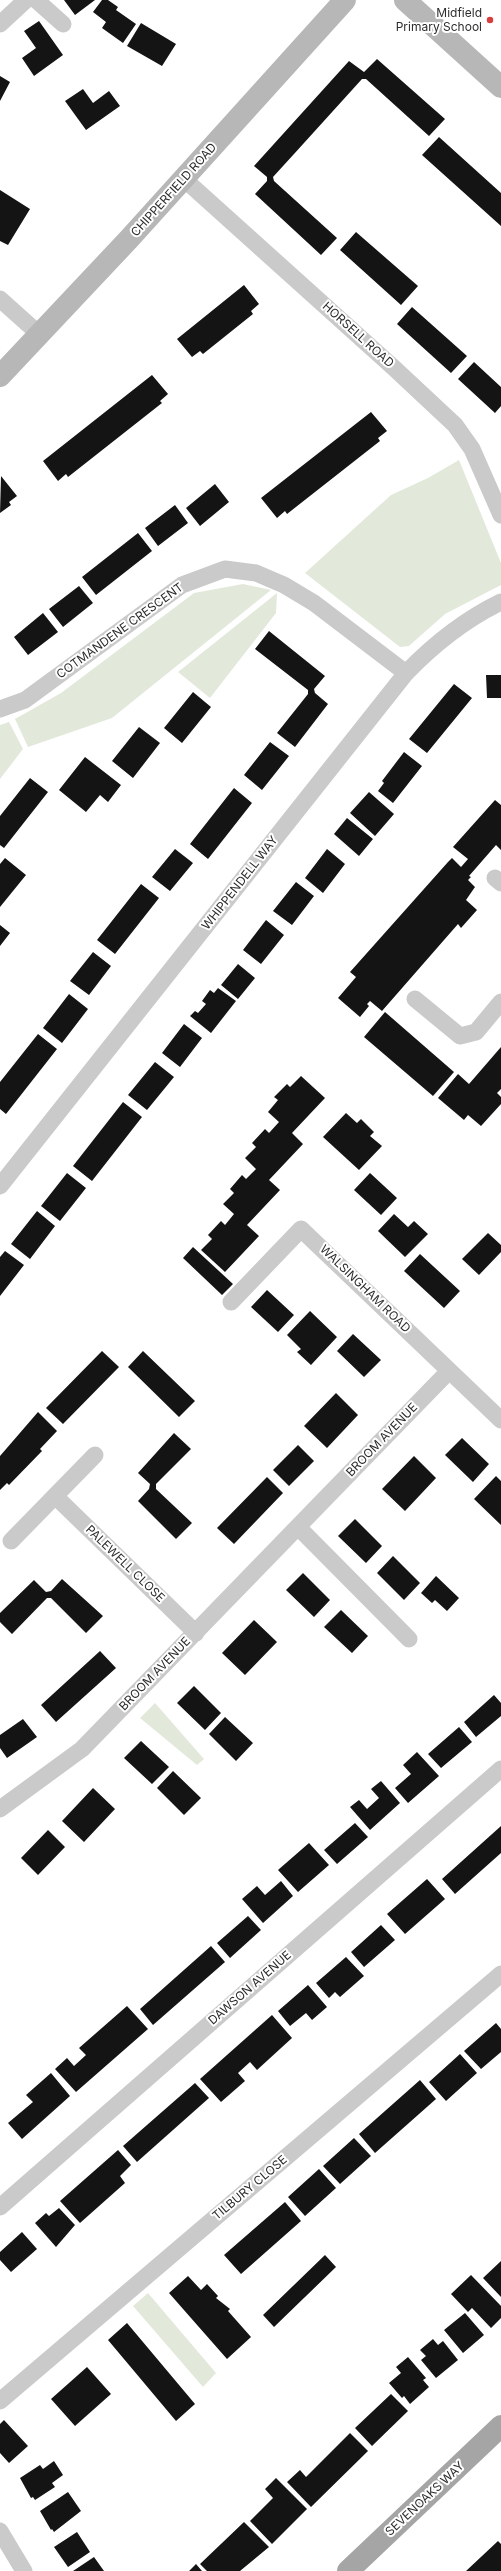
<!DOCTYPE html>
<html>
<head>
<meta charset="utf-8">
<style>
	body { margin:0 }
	canvas { display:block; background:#fff }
</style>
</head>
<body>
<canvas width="501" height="2571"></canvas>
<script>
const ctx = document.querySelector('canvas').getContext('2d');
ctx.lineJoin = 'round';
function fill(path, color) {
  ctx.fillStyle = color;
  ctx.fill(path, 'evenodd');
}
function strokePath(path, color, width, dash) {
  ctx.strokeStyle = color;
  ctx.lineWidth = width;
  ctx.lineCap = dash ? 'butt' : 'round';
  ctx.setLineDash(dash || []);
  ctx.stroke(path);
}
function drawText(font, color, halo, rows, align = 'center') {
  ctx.font = font + ' Inter,sans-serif';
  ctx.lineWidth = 4;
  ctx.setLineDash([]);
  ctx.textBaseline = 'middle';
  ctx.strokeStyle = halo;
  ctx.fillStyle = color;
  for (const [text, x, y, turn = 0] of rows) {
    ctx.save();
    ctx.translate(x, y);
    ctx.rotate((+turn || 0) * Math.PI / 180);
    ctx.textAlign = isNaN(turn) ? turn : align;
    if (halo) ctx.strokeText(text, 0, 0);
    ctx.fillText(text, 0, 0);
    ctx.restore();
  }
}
const green = new Path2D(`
	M459,460L501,563V585L445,614L409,646L400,647L305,573L391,495L428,478Z
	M243,584L271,590L112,718L28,747L15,719L61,693L194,593Z
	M277,593L276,613L210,698L178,672Z
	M9,722L23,749L0,779V725Z
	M155,1703L204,1759L197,1765L140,1718Z
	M148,2293L216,2373L203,2387L133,2306Z`);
const building = new Path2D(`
	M64,0H95L75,15Z
	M102,0H108L118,7L116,10L136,24L123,43L102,28L106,22L93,12Z
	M39,21L63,55L34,76L22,58L36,48L24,31Z
	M141,23L176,44L162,66L127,46Z
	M377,59L445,119L429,136L366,79H362L294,154L273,177L274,181L337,238L321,255L255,194L267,181V177L254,166L349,61L364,72Z
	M0,76L10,82L0,101Z
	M83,89L93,103L109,91L120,106L86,130L65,101Z
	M439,137L501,193V226L422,155Z
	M0,190L30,209L8,245L0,241Z
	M356,232L418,286L401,305L340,250Z
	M244,285L259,304L251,311L253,314L203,354L200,351L192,357L177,339Z
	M412,307L467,356L451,373L397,324Z
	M474,362L501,387V406L495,413L458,379Z
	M152,375L168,394L160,401L162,403L68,477L66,474L58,481L43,461Z
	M371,412L387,431L378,438L380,441L287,514L285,511L277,518L261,498Z
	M1,476L17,496L9,502L11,505L0,513Z
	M215,484L229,502L200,526L186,508Z
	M175,505L188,523L158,546L145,528Z
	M138,533L152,551L96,595L82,577Z
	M79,586L93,603L63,627L49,609Z
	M43,613L58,632L28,655L14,637Z
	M269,631L325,676L314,689L315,693L328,704L295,747L277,733L308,694V690L255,649Z
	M486,675H501V698H487Z
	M454,684L472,698L427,753L409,739Z
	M193,692L211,707L182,743L164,728Z
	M139,727L160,743L133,778L112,761Z
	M270,742L289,756L262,790L244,775Z
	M404,752L422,766L393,803L378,791L384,783L382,781Z
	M85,757L121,785L108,802L100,795L86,812L59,790Z
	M30,778L48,792L4,848L0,845V816Z
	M234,788L252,803L208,859L190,844Z
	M369,792L394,814L375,836L350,813Z
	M495,800L501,805V850L496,845L469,876L471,877L468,880L475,887L466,900L477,910L461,928L458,924L382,1011L370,1001L367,1004L369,1006L360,1017L338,998L356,977L350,972L448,862L452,858L461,867L468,859L453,847Z
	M347,818L373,839L359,856L334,834Z
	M175,849L193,863L170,891L152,877Z
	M327,849L345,864L323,893L305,878Z
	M5,858L26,875L0,907V864Z
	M296,882L314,896L292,925L273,911Z
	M141,884L159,898L115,954L97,940Z
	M266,920L284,935L261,964L243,950Z
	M0,925L10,933L0,946Z
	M93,952L111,966L89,995L70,981Z
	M238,964L255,978L238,999L221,985Z
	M218,988L236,1001L211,1033L190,1016L195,1011L198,1013L206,1004L202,1001L210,990L214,993Z
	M69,994L88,1009L62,1043L43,1028Z
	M385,1012L454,1072L433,1096L364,1037Z
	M184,1024L202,1038L180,1067L162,1053Z
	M38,1034L57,1049L6,1114L0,1109V1082Z
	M501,1047V1089L497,1093L501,1097V1104L481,1126L468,1115L464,1120L438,1098L458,1074L469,1084Z
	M155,1062L174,1077L147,1110L128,1095Z
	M301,1076L325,1098L292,1133L303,1144L269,1180L280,1190L247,1225L259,1236L225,1272L201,1250L212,1239L208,1235L221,1221L225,1225L234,1214L223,1204L234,1193L230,1189L242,1175L246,1179L256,1169L245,1158L256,1147L252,1143L265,1129L269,1133L279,1122L268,1112L278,1100L274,1097L287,1084L290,1087Z
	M123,1102L142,1117L92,1181L73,1166Z
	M346,1113L357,1123L361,1119L374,1132L370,1136L382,1146L359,1170L323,1137Z
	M67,1173L86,1188L60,1221L41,1206Z
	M370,1173L397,1198L381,1215L354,1190Z
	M37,1211L55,1226L30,1259L11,1244Z
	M394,1214L408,1227L414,1221L428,1234L405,1257L378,1231Z
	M488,1233L501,1245V1252L479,1275L462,1259Z
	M193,1247L233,1284L222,1295L183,1258Z
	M5,1251L24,1265L0,1296V1257Z
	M420,1254L460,1291L444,1308L404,1271Z
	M267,1290L294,1315L278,1332L251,1307Z
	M310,1311L337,1337L311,1365L297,1352L301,1349L287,1335Z
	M353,1334L381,1360L364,1377L337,1351Z
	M102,1351L119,1367L63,1424L46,1408Z
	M143,1351L195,1401L179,1417L128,1367Z
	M336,1393L358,1415L327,1448L304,1426Z
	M38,1412L57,1431L40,1449L42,1451L9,1485L7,1483L0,1490V1456Z
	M174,1433L191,1449L156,1484V1489L192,1523L176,1539L138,1501L149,1489L150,1484L138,1473Z
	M462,1438L489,1464L473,1482L445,1455Z
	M298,1445L314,1461L289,1486L273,1470Z
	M414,1456L436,1478L405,1511L382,1489Z
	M496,1476L501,1481V1525L474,1499Z
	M267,1477L283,1493L234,1544L217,1528Z
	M355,1519L382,1546L366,1563L338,1536Z
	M393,1556L420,1583L404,1600L377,1573Z
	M303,1573L330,1600L314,1617L286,1590Z
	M436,1576L459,1598L447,1611L435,1600L432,1603L421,1593Z
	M62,1579L103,1616L86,1633L51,1598H47L12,1634L0,1622V1613L34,1580L46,1592L51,1591Z
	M341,1610L368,1636L352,1653L324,1627Z
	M254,1620L277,1642L245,1675L222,1653Z
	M100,1651L116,1668L56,1722L41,1705Z
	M194,1686L221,1713L205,1730L177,1703Z
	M494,1695L501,1703V1716L476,1737L464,1722Z
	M225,1717L253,1743L236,1761L209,1734Z
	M23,1719L37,1737L7,1758L0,1748V1735Z
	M459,1727L472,1742L441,1768L428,1754Z
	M141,1741L169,1767L152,1784L124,1758Z
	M417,1752L439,1776L408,1803L395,1788L411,1774L403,1765Z
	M173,1771L201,1798L184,1815L157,1788Z
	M381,1781L400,1803L370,1830L350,1807L359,1800L367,1809L379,1798L371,1789Z
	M93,1788L115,1809L84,1842L62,1821Z
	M355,1823L368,1837L337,1864L324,1850Z
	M501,1826V1853L455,1894L442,1879Z
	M48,1830L65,1847L38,1875L21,1858Z
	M309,1843L329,1865L298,1892L278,1870Z
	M427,1879L445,1899L405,1934L387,1914Z
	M281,1881L293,1896L263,1923L242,1899L257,1886L265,1895Z
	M248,1916L261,1930L230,1958L217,1943Z
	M381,1925L395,1940L364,1967L351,1952Z
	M211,1946L225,1962L153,2025L140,2009Z
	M346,1957L364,1976L340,1997L335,1992L329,1998L316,1983Z
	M308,1985L327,2007L312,2020L306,2013L290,2026L278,2011Z
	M127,2006L148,2029L76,2092L55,2069L67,2058L74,2066L86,2055L79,2048Z
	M272,2015L292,2038L257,2070L250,2062L238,2073L245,2081L221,2102L200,2079Z
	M496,2023L501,2029V2052L481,2069L464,2051Z
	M460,2054L477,2073L446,2101L429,2082Z
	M51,2073L70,2096L22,2139L8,2123L33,2102L26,2095Z
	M420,2080L436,2099L375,2153L359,2134Z
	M195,2083L209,2098L137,2162L123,2146Z
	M354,2138L371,2156L340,2184L323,2166Z
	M118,2150L131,2165L120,2176L125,2183L80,2223L60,2201Z
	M319,2169L336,2188L305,2216L288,2197Z
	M285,2202L301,2221L241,2274L224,2255Z
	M59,2208L75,2225L56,2247L35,2223L46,2213L49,2216Z
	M22,2232L37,2249L11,2272L0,2260V2252Z
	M325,2255L336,2267L274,2327L263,2315Z
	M501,2261V2297L483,2278Z
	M471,2275L501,2306V2318L491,2328L472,2308L468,2312L451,2294Z
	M188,2276L201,2290L207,2284L218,2296L216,2298L230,2309L228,2311L251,2337L227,2359L169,2293Z
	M465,2313L484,2335L463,2353L444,2330Z
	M127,2323L195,2404L176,2421L108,2340Z
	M433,2339L438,2345L443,2341L458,2360L436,2378L421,2360L426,2356L420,2350Z
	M408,2357L426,2378L423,2380L429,2387L410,2404L404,2396L402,2398L389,2383L401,2373L396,2367Z
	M87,2367L111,2394L75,2426L51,2399Z
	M391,2394L408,2411L372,2446L355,2428Z
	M4,2420L28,2446L9,2463L0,2453V2424Z
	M350,2433L368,2451L311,2507L287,2482L300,2470L306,2477Z
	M54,2461L63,2475L52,2483L55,2487L35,2500L33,2497L31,2498L20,2478L40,2465L43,2469Z
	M276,2478L307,2509L272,2544L250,2521L273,2498L265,2489Z
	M68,2492L81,2511L54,2532L52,2529L51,2530L40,2511Z
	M244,2522L269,2547L240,2571H207L200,2564Z
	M77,2532L90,2552L68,2567L54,2547Z
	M498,2541L501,2544V2571H466Z
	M94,2557L104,2571H73Z
	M196,2564L202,2571H189Z`);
const street = new Path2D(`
	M36,0L63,24
	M0,24L26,0
	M184,179L394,368L455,425L472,449L501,515
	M0,299L39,334
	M0,709L25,700L182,585L225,569L256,573L284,585L314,603L406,673
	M495,878L501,883
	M415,999L460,1036L476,1032L501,1002
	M0,1186L406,673C435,643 464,620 501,602
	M231,1302L301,1229L501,1420
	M55,1496L196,1633
	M298,1527L409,1639
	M11,1541L95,1455
	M0,1809L82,1749L449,1371
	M0,2207L501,1769
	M0,2401L501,1974
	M0,2531L24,2571`);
const secondary = new Path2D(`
	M405,0L501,87
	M0,376L129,239L345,0`);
const primary = new Path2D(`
	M348,2571L501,2426`);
const markers = [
	[490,20,4,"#d5403e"]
];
const poiNames = [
	["Midfield",482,13],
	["Primary School",482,27]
];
const streetNames = [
	["CHIPPERFIELD ROAD",174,190,-48],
	["HORSELL ROAD",358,335,42],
	["COTMANDENE CRESCENT",120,631,-36],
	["WHIPPENDELL WAY",240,883,-52],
	["WALSINGHAM ROAD",365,1289,44],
	["BROOM AVENUE",382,1440,-46],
	["PALEWELL CLOSE",125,1564,44],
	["BROOM AVENUE",155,1674,-46],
	["DAWSON AVENUE",250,1988,-41],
	["TILBURY CLOSE",250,2188,-40],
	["SEVENOAKS WAY",425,2499,-43]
];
fill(green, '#e2e9db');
fill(building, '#141414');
strokePath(street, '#cacaca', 17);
strokePath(secondary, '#b7b7b7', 22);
strokePath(primary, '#a5a5a5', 22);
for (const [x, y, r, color] of markers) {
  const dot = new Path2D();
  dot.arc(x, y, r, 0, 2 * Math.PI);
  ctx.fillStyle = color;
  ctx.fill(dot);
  strokePath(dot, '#fff', 1.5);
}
drawText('12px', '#2d2d2d', '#fff', poiNames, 'right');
drawText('12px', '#2d2d2d', '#fff', streetNames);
</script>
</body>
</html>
